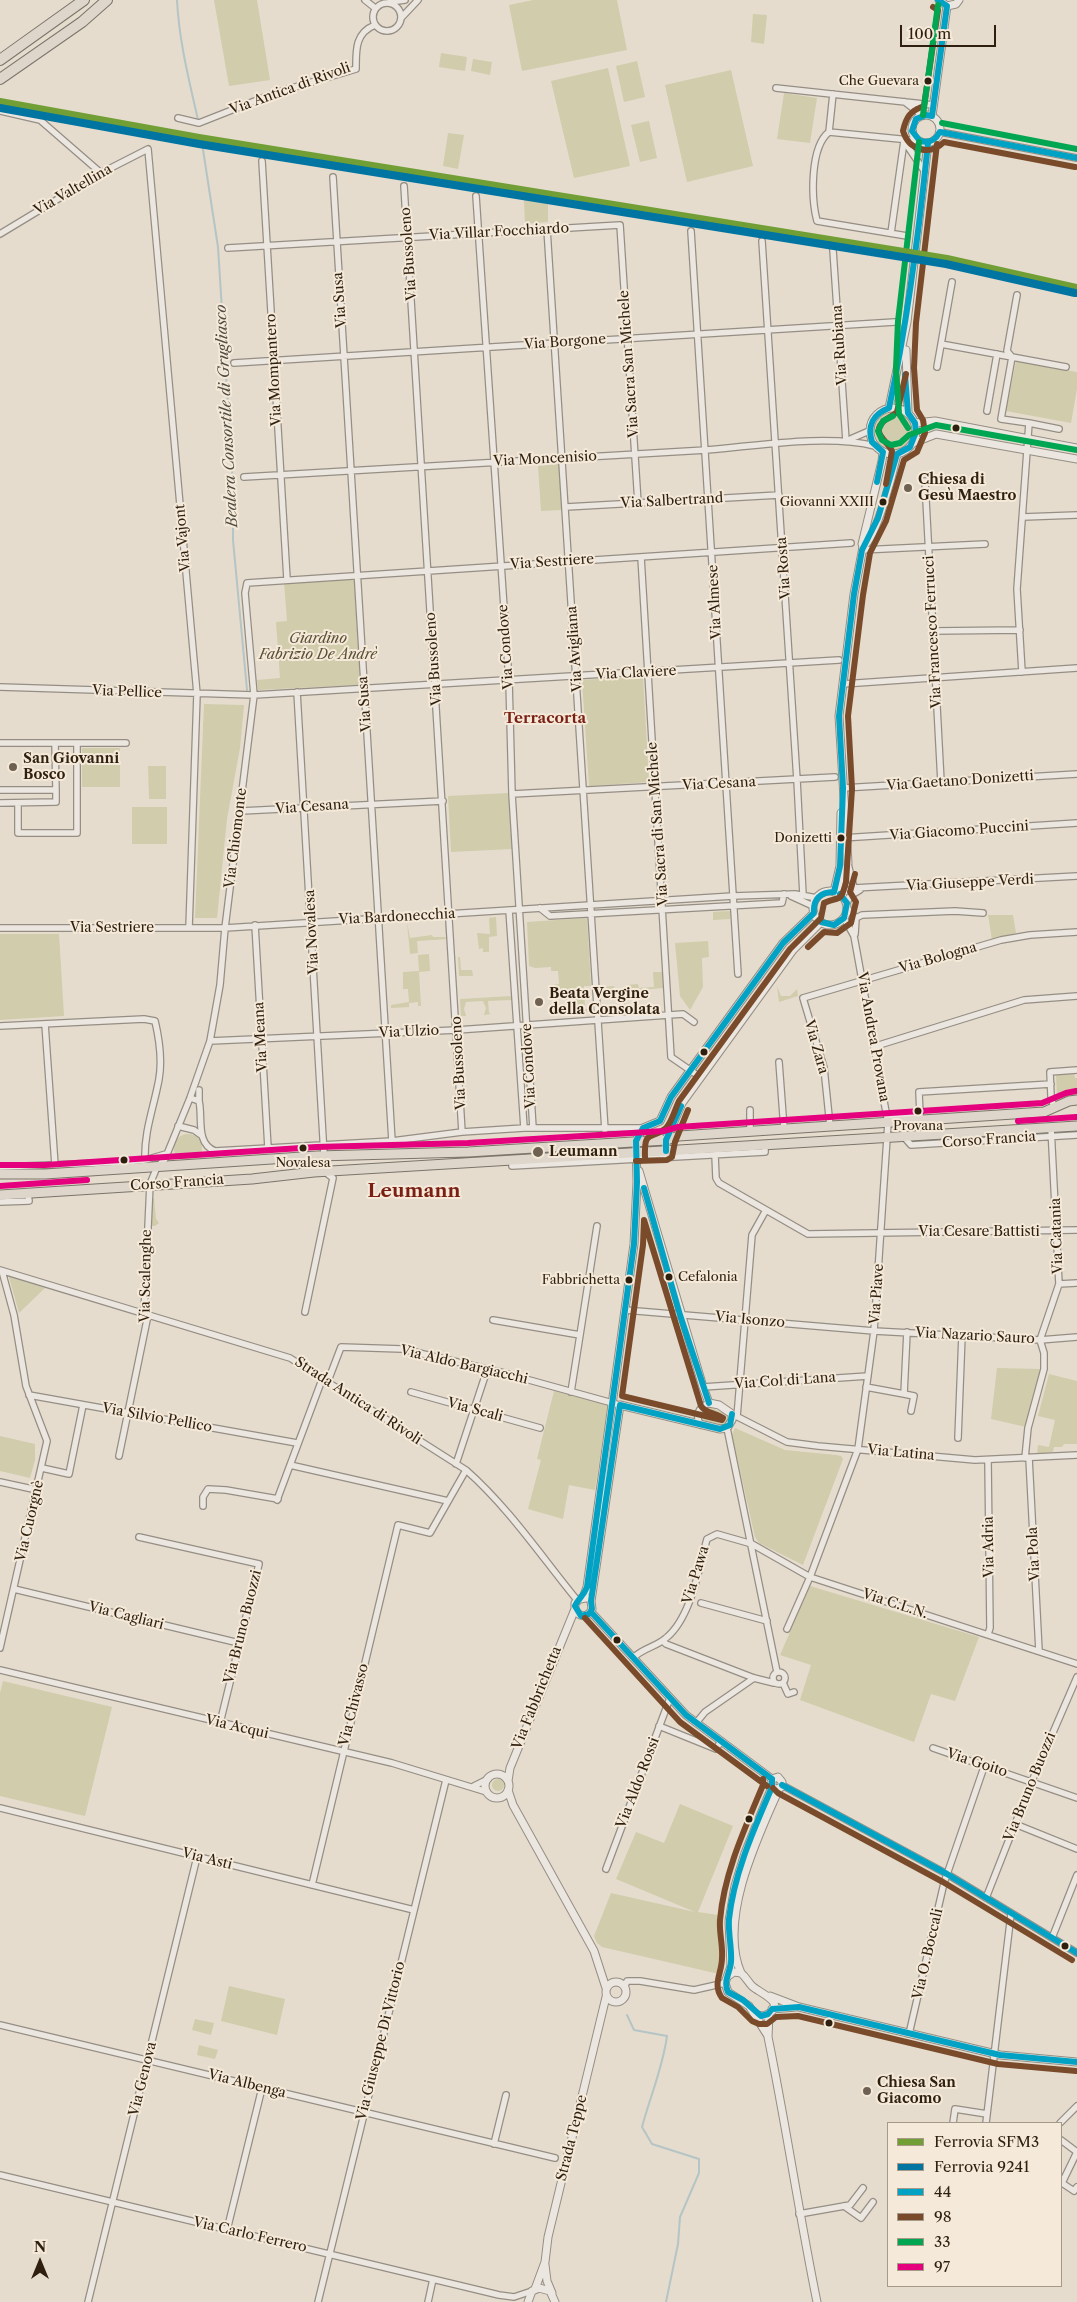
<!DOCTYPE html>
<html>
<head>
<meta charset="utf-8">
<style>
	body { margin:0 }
	#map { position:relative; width:1077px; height:2302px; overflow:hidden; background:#e5dcce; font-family:"Libre Caslon Text",serif }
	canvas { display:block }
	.legend { position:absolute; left:887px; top:2122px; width:175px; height:165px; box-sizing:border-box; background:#f5ead9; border:1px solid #a69988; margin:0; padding:6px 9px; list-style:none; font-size:15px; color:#2f1f0e }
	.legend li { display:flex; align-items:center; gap:10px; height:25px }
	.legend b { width:25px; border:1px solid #a69988 }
	.north { position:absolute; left:15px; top:2237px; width:50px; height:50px; -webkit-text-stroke:4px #f5ead9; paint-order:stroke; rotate:0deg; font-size:14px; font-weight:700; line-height:20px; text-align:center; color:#2f1f0e }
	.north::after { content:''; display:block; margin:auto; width:18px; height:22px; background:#2f1f0e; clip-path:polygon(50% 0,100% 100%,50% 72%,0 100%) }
	.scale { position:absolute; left:900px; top:25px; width:96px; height:22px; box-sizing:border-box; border:2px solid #2f1f0e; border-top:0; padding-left:6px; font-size:15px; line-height:18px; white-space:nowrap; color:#2f1f0e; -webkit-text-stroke:4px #f5ead9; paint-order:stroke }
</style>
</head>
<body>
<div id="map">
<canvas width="1077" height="2302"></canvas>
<ul class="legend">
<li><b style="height:6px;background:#719f36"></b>Ferrovia SFM3</li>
<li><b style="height:6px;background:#0075a1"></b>Ferrovia 9241</li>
<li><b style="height:6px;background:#02a2c4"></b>44</li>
<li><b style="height:6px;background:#7a4b2a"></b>98</li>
<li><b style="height:6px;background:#00a651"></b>33</li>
<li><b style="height:6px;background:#e5007d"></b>97</li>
</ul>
<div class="north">N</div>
<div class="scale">100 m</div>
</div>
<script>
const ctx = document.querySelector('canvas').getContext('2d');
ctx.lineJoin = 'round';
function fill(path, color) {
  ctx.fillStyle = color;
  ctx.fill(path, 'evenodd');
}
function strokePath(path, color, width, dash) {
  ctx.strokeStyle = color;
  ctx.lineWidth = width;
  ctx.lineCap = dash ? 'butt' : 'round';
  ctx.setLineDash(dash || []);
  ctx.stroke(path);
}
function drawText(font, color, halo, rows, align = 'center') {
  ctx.font = font + ' "Libre Caslon Text",serif';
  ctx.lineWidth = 4;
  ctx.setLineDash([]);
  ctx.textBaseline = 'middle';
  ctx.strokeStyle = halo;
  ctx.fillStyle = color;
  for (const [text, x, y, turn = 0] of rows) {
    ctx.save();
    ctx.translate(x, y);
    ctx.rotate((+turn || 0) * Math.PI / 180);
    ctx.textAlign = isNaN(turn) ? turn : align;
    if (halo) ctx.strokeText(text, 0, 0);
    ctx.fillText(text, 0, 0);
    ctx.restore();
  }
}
const green = new Path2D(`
	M214,0H257L270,80L229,86Z
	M533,0H617L627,50L522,71L509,5Z
	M753,14L767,15L764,44L751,42Z
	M441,53L467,57L465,71L439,67Z
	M473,59L492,62L490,75L471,71Z
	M637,61L645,97L624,102L616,66Z
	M608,68L630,166L574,178L551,81Z
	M731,70L753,166L687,182L665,85Z
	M784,93L817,98L810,143L777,139Z
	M649,121L657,158L640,162L631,125Z
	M448,133L464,135L458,169L443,166Z
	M524,199L548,202V222L525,224Z
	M1016,361L1077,372V389L1071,423L1006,411Z
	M875 431a19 19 0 1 1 38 0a19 19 0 1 1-38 0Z
	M559,464L562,510L541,511L538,466Z
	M354,578L360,682L357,685L258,690L257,680L280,678L276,622L287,621L284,582Z
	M643,676L649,782L589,786L582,680Z
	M204,704L244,705L240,748L227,819L217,918H195Z
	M82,748H120V787H82Z
	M148,766H166V799H149Z
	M509,793L512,849L451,852L448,796Z
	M132,807H167V844H132Z
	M730,911V919L713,920V912Z
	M988,915H1013L1016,933L992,940Z
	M496,917L497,936L489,937V952H483V948L479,949L477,933L490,934L489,918Z
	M587,918L591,986H584L585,1009H592V1012L577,1013L575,993L554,994L553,985L559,984L558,971H551V967L535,968L529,966L527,922Z
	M445,921L448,939L417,941L418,953L410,954L407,922L410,938L432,935L433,937H446Z
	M0,934H59L64,1016L0,1020Z
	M708,941L709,957L702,958L703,987L690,1010L680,996L675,943Z
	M429,954L430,971L419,972L421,1006H418V1002L409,1003V1007L391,1008V1005L409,1002L408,989H403V972L419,971L418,955Z
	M458,957H460L461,970H472L473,976H459Z
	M653,972H662L663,988L629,991L630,998L625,999L626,1015H624L623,991L604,993L603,987L614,986L615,990H627V985L638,984L639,988L654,987Z
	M777,986L781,996H790L797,989L798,996L779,1002Z
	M512,996V1000L488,1001L489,1013L491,1014L484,1015L486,1008L483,1001L466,1002L464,1009L466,1016H461L460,999Z
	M1074,1073L1075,1078H1077V1097L1057,1098L1056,1074Z
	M174 1148a14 14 0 1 1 28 0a14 14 0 1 1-28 0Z
	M148,1198H154L156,1219L159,1223L155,1226H147Z
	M9,1277L45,1288L19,1313Z
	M997,1368L1040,1369L1026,1427L991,1419Z
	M1049,1374L1077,1381V1444H1064L1062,1447H1054L1053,1452L1037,1454L1038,1445L1049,1447L1055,1420L1038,1416Z
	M554,1391L608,1405L595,1490L569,1485L563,1519L528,1509L541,1460L537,1459Z
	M709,1407L726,1414L728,1420L726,1424C718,1427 708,1425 703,1419L704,1410Z
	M735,1428L785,1450L836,1455L841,1456L843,1459L803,1565L759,1543L755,1537L732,1435Z
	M0,1436L35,1444V1460L30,1478L0,1471Z
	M810,1586L979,1637L955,1701L931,1694L914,1742L800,1700L811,1665L780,1655Z
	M3,1681L112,1707L85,1816L0,1796V1693Z
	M492 1785a6 6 0 1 1 12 0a6 6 0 1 1-12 0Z
	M680,1804L733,1826L698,1912L718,1915C718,1925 722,1969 719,1974L602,1947L597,1943L594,1936L611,1893L695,1912L616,1879L636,1832L664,1843Z
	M229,1986L285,1999L277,2035L221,2021Z
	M195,2019L214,2023L211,2035L192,2030Z
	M199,2045L218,2050L215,2059L197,2055Z`);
const stream = new Path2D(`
	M177,0C179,41 189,80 198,120
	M202,143L218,247L233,484V540L247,690
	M627,2015L634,2030L667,2036C663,2067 650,2097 642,2127L652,2144L699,2159V2173L680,2217L678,2244L666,2302`);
const minor = new Path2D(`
	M365,0L375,8
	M390,2L405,0
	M373 17a14 14 0 1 1 28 0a14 14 0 1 1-28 0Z
	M402,17L418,0
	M776,88L933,105
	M833,94L829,132L920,141
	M905,102L923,116
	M0,111L40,120L101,173
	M178,118L199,123L275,93L356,69C356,50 355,33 375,25
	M829,132C810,147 811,198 817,221L907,236
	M940,132L1077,158
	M904,141L925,172
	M262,161L287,579
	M333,177L392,1141
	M404,186L462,1132
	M476,196L509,681L512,794L533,1128
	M547,229L605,1130
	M691,231L738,974
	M891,233L904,141
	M0,234L101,173L148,149L197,694L189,928
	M762,241L797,780L803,895
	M228,248L620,225L638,503
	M833,250L846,441
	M941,344L1012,357
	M1012,357L1007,351L1017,295
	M234,363L895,322
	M937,367L952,282
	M987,411L997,354
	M1029,423L1059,429
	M846,441L869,431
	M244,477L706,450C757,446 826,434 875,446
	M925,481L941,782
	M566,507L779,495
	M1023,517L1077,515
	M862,550L985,544
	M641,557L671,1057L700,1077
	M933,631L1020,630
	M1022,672L1017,589L1029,423L1001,419L1012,357L1066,367
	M843,684L1077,668
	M0,687L254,695L839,660
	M297,692L325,1172L333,1178L305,1312
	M0,743H126
	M55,743L56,790
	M843,788L1077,774
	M0,790H56V802L0,803
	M512,794L835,777
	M18,803V833H77V743
	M241,811L443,801
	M842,838L1077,823
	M848,864L854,888
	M840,894L854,888L1077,876
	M791,896L813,906
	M847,903L850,896L860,890
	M540,908L550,916L782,903L784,894
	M847,908L856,918L855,934
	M509,910L524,1128
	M856,918L862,915L955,911L983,913
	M255,925L268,1148
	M0,928H225L733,896L795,894L817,898
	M45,1024L55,1165
	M0,1026L144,1019L155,1021C159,1038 162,1062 159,1079C154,1107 144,1131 145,1160
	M210,1041L457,1030L683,1014L694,1022
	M876,1046L1024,1000L1077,996
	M779,1062L784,1129
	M190,1098L199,1101C203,1117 195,1143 215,1151L392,1141L462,1132L524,1128H643L665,1140
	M199,1101V1090
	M1054,1108L1051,1096L1050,1072L1077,1070
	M750,1110V1131
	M920,1115L919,1092L1051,1084
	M887,1117L920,1115V1117
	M178,1126L194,1130L201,1135
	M830,1126L824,1068L803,998L1001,940L1030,935L1077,932
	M904,1137L911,1145L1077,1135
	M715,1155L716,1178L719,1183L808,1234L1077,1230
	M512,1160V1166L765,1152V1145
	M0,1167L126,1162L145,1160L166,1154
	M0,1202L29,1201L28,1194
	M0,1270L290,1358L466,1470C509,1508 541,1556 577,1600
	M1059,1284L1077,1283
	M625,1310L874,1331L1040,1340L1077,1337
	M493,1320L580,1335L571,1392
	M580,1335L597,1226
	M328,1381L341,1347L402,1349L504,1373L616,1404
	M703,1387L868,1376
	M866,1387L904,1394L907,1332
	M411,1392L540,1428
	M904,1394L914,1396L911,1411
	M29,1395L297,1443
	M732,1414L787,1442L818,1446L975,1460L1077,1455
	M737,1417L752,1235L766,1210
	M701,1425C694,1415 699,1407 709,1403
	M727,1428L777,1672
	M958,1438L962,1335
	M119,1456L147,1320L144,1313L150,1184L157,1167L165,1159L190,1098L210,1041L220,985L225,928L254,695L245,593L247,583L851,543
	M1025,1458L1028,1428L1044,1369V1353L1040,1340L1059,1284L1051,1128
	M1029,1458L1039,1651
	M988,1460L990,1628L988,1634
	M456,1464L487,1370
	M290,1465L448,1501
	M42,1468L69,1474L83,1405
	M0,1482L37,1490
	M277,1500L323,1377
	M203,1506V1497L208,1489L226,1490L278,1499
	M139,1537L259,1564L220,1723
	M14,1589L239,1643
	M701,1603L767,1621
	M787,1629L810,1577L858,1449L874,1331L888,1123L854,936L844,918
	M663,1641L666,1644L754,1678L774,1683
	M0,1648L47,1441L26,1386L14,1315L2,1271
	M633,1658C643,1648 656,1647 666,1638C691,1618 699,1568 707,1539L717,1534L752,1544L810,1577L1077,1664
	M0,1670L392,1763L487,1792
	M773 1678a6 6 0 1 1 12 0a6 6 0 1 1-12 0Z
	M783,1683L788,1694L794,1692
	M696,1723L705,1712L754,1678
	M659,1726L716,1749L721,1741
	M933,1748L1077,1798
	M782,1785L947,1874L1077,1953
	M474,1786L488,1779
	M0,1808L414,1910
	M1015,1824L1077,1849
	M606,1869L670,1698
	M312,1885L398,1525L430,1533L466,1470
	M986,1898L1032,1781L1077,1677
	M1052,1938L1077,1875
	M625,1986L627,1981H640L694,1990L725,1983
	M0,2025L555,2158
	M909,2034L944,1883L984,1767
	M953,2123L955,2109L987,2114
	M986,2123L1011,1914
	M1060,2123L1077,2106
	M1061,2140L1077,2152
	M494,2144L506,2095
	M1077,2152L1062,2183L1074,2191L1077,2187
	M0,2175L499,2295L514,2297L532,2291
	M844,2206L861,2218L873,2202
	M799,2214L850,2205L863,2188
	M227,2230L262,2088
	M88,2302L197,1857
	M318,2302L446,1780
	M428,2302L433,2279`);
const tertiary = new Path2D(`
	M939,0L947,6L956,4L959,0
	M912 129a14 14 0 1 1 28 0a14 14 0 1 1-28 0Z
	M932,116L947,6
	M906,350L908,413
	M870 431a23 23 0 1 1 46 0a23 23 0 1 1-46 0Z
	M889,408L907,322L928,143
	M915,423L935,421L1077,448
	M913,443L936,434L1077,459
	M863,547C877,537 893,472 897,454
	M813 908a17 17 0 1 1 34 0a17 17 0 1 1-34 0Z
	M834,892L840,866L841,813
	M840,894L848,863L839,716L854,594L863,547L862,544L882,461L883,452
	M666,1151V1140L682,1103L793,950L821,922
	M583,1598L587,1587L634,1244L637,1182L636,1141L643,1128L660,1121L671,1097L783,943L814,913
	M575,1609C579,1618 588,1618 592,1609L591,1601L620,1405L720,1429L727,1428L732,1420V1414L719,1405L709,1403L703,1387L639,1171
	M591,1612L686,1715L772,1779
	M485 1786a12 12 0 1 1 24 0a12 12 0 1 1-24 0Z
	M772,1779L778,1777L782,1782V1787L776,1789
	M508,1781L510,1768L575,1609V1603L580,1599L586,1598
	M508,1790L513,1805L594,1951L606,1988
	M741,1973C718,1920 757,1838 779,1789
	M728,1976L734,1972L741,1973C746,1977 748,1982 752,1986C759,1993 791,2004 764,2016L755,2015
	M606 1992a10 10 0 1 1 20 0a10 10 0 1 1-20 0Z
	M770,1996L799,2007L1000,2055L1077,2062
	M772,2009L796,2007
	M769,2014L768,2037C786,2125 799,2214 817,2302
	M768,2036L749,2006L728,1992L725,1983L731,1966L729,1921L735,1886L745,1853L772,1787V1779
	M545,2265L547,2281L552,2293
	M535,2289L545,2262L548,2237L606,1997
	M528,2302L532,2291L539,2288L550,2291L555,2302`);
const primary = new Path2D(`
	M0,1174H45L317,1156L468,1152L666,1140L679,1136L1044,1112L1069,1101L1077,1100
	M0,1195L252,1179L314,1172L1077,1126`);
const motorway = new Path2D(`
	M0,60L84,0
	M0,79L82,22L107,0`);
const rail = new Path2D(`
	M809,234L859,246`);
const bus1 = new Path2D(`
	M938,0L947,6L932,116L926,115L916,119L912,131L920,141C929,143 935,141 939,133
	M940,132L1077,158
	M897,454L910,447L916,432L915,423L908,413L905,375
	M877,482L883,452L872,442C867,426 873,414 889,408C908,320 919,232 928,143
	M821,922L834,925L844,918L847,903L840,894
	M666,1151V1140L681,1106
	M644,1188L680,1315L709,1403
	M620,1405L591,1601L592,1609L589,1614L581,1616L575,1606C578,1599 583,1597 587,1587L634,1244L637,1182L636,1141L643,1128L660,1121L671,1097L783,943L814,913C813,899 820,892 834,892L840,866L843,788L839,716L854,594L862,550L878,518L897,454
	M620,1405L720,1429L730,1425L732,1414
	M591,1612L686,1715L772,1779
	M772,1779V1787C754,1829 734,1873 729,1919C728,1934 732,1948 731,1962C730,1973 723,1981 728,1992L743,2000L761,2016L768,2014L772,2009L799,2007L1000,2055L1077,2062
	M782,1785L947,1874L1077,1953`);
const bus2 = new Path2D(`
	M933,7L938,10L924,106C910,111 906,117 903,131C909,151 930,156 944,142L1075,167
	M886,484L892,451C888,441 870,433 884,421C888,417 893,416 897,412L906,374
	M808,947L824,932L837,933L851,923L856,902L850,892L855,874
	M645,1157C644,1128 651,1141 666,1128C672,1122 675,1109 679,1101L790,949L821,918L824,903C840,895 840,905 846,882L852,789L848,716L863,595L870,553L886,521L904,460L917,452L925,433L923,420L917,410L914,368L916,323L937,144
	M636,1161L667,1160L672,1157L675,1142L688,1110
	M644,1220L701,1406C705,1413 716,1413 723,1418L722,1420L622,1396L643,1245Z
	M585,1618L680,1722L767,1786
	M763,1779V1785C745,1828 724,1873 720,1920C719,1933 723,1945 722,1958C722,1973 712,1984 722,1998L738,2007L752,2021L759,2024H767L776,2017L798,2016L998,2064L1076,2071
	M773,1788L778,1793L943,1882L1072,1960`);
const bus3 = new Path2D(`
	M923,115L938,5
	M942,123L1077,149
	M893,416L883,421L878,431L882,440L891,445L900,443L909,435L936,425L1077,450
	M908,428L899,414L896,368L898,321L919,142`);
const bus4 = new Path2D(`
	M1018,1121L1076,1117
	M0,1165H45L316,1147L468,1143L664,1131L678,1127L1042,1103L1066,1093L1076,1091
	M0,1186L87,1180`);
const rail1 = new Path2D(`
	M0,102L199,138L947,259L1077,288`);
const rail2 = new Path2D(`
	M0,108L199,144L946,264L1075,293`);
const markers = [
	[928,81,4.5,"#2f1f0e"],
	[956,428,4.5,"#2f1f0e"],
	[908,488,5,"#6f6151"],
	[883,502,4.5,"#2f1f0e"],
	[13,767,5,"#6f6151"],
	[841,838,4.5,"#2f1f0e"],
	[539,1002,5,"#6f6151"],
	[704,1052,4.5,"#2f1f0e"],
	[918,1111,4.5,"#2f1f0e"],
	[303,1148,4.5,"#2f1f0e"],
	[538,1152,6,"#6f6151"],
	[124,1160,4.5,"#2f1f0e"],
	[669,1277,4.5,"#2f1f0e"],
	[629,1280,4.5,"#2f1f0e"],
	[617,1640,4.5,"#2f1f0e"],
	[749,1819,4.5,"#2f1f0e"],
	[1065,1946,4.5,"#2f1f0e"],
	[829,2023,4.5,"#2f1f0e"],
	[867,2091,5,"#6f6151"]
];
const busNames = [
	["Che Guevara",919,81],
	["Giovanni XXIII",874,502],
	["Donizetti",832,838],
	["Provana",918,1126,"center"],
	["Novalesa",303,1163,"center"],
	["Cefalonia",678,1277,"left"],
	["Fabbrichetta",620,1280]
];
const streetNames = [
	["Via Antica di Rivoli",290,89,-20],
	["Via Valtellina",73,190,-30],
	["Via Villar Focchiardo",499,232,-3],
	["Via Bussoleno",409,254,-94],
	["Via Susa",340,300,-94],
	["Via Borgone",565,342,-4],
	["Via Rubiana",840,345,-94],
	["Via Sacra San Michele",629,364,-94],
	["Via Mompantero",274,370,-93],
	["Via Moncenisio",545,459,-3],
	["Via Salbertrand",672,501,-3],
	["Via Vajont",183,538,-95],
	["Via Sestriere",552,562,-4],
	["Via Rosta",784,568,-94],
	["Via Almese",715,602,-93],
	["Via Francesco Ferrucci",933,632,-93],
	["Via Condove",506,647,-94],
	["Via Avigliana",575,649,-94],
	["Via Bussoleno",434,659,-94],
	["Via Claviere",636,673,-3],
	["Via Pellice",127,692,2],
	["Via Susa",365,704,-94],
	["Via Gaetano Donizetti",960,781,-4],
	["Via Cesana",719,784,-3],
	["Via Cesana",312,807,-4],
	["Via Sacra di San Michele",658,824,-94],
	["Via Giacomo Puccini",959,831,-4],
	["Via Chiomonte",236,838,-83],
	["Via Giuseppe Verdi",970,883,-3],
	["Via Bardonecchia",397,917,-3],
	["Via Sestriere",112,928],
	["Via Novalesa",312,932,-93],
	["Via Bologna",938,958,-16],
	["Via Ulzio",409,1032,-3],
	["Via Meana",261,1037,-93],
	["Via Andrea Provana",873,1037,80],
	["Via Zara",816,1047,74],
	["Via Bussoleno",459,1063,-93],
	["Via Condove",529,1066,-93],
	["Corso Francia",989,1140,-4],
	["Corso Francia",177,1183,-4],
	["Via Cesare Battisti",979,1232],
	["Via Catania",1057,1236,-92],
	["Via Scalenghe",146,1276,-89],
	["Via Piave",877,1294,-86],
	["Via Isonzo",750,1320,5],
	["Via Nazario Sauro",975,1336,3],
	["Via Aldo Bargiacchi",464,1365,13],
	["Via Col di Lana",785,1381,-4],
	["Strada Antica di Rivoli",358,1401,33],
	["Via Scali",475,1410,15],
	["Via Silvio Pellico",157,1418,10],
	["Via Latina",901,1453,5],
	["Via Cuorgnè",30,1521,-77],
	["Via Adria",989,1547,-91],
	["Via Pola",1034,1554,-93],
	["Via Pawa",696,1575,-73],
	["Via C.L.N.",895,1604,18],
	["Via Cagliari",126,1616,14],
	["Via Bruno Buozzi",243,1627,-76],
	["Via Fabbrichetta",537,1698,-68],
	["Via Chivasso",354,1705,-76],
	["Via Acqui",237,1727,13],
	["Via Goito",977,1763,18],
	["Via Aldo Rossi",638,1783,-69],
	["Via Bruno Buozzi",1030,1787,-68],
	["Via Asti",207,1859,14],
	["Via O. Boccali",928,1954,-77],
	["Via Giuseppe Di Vittorio",381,2041,-76],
	["Via Genova",143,2079,-76],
	["Via Albenga",247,2084,14],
	["Strada Teppe",572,2138,-76],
	["Via Carlo Ferrero",250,2235,13]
];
const poiNames = [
	["Chiesa di",918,480],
	["Gesù Maestro",918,496],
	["San Giovanni",23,759],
	["Bosco",23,775],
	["Beata Vergine",549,994],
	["della Consolata",549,1010],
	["Leumann",549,1152],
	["Chiesa San",877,2083],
	["Giacomo",877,2099]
];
const parkNames = [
	["Giardino",318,639],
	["Fabrizio De Andrè",318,655]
];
const waterNames = [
	["Bealera Consortile di Grugliasco",227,416,-93]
];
const neighbourhoodNames = [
	["Terracorta",545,719]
];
const districtNames = [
	["Leumann",414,1192]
];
fill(green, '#d1ccab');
strokePath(stream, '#b5c4c4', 2);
strokePath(minor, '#958e84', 8);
strokePath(tertiary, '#958e84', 9);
strokePath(primary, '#7b746a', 11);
strokePath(motorway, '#7b746a', 12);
strokePath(minor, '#ebe6df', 5.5);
strokePath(tertiary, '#ebe6df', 7);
strokePath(primary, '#ded6ca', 9);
strokePath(motorway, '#ded6ca', 10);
strokePath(rail, '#a7a29b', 2, [9, 9]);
strokePath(bus1, '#02a2c4', 6);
strokePath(bus2, '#7a4b2a', 6);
strokePath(bus3, '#00a651', 6);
strokePath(bus4, '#e5007d', 6);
strokePath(rail1, '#719f36', 8);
strokePath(rail2, '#0075a1', 8);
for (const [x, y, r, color] of markers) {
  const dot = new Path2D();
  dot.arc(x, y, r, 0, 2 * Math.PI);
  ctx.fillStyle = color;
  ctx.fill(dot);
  strokePath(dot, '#f5ead9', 2);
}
drawText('13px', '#2f1f0e', '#f5ead9', busNames, 'right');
drawText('14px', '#2f1f0e', '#f5ead9', streetNames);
drawText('bold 14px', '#2f1f0e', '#f5ead9', poiNames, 'left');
drawText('italic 14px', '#5a4f35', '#f5ead9', parkNames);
drawText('italic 15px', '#514d43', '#f5ead9', waterNames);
drawText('bold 15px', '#7a1f14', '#f5ead9', neighbourhoodNames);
drawText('bold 19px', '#7a1f14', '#f5ead9', districtNames);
</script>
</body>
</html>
